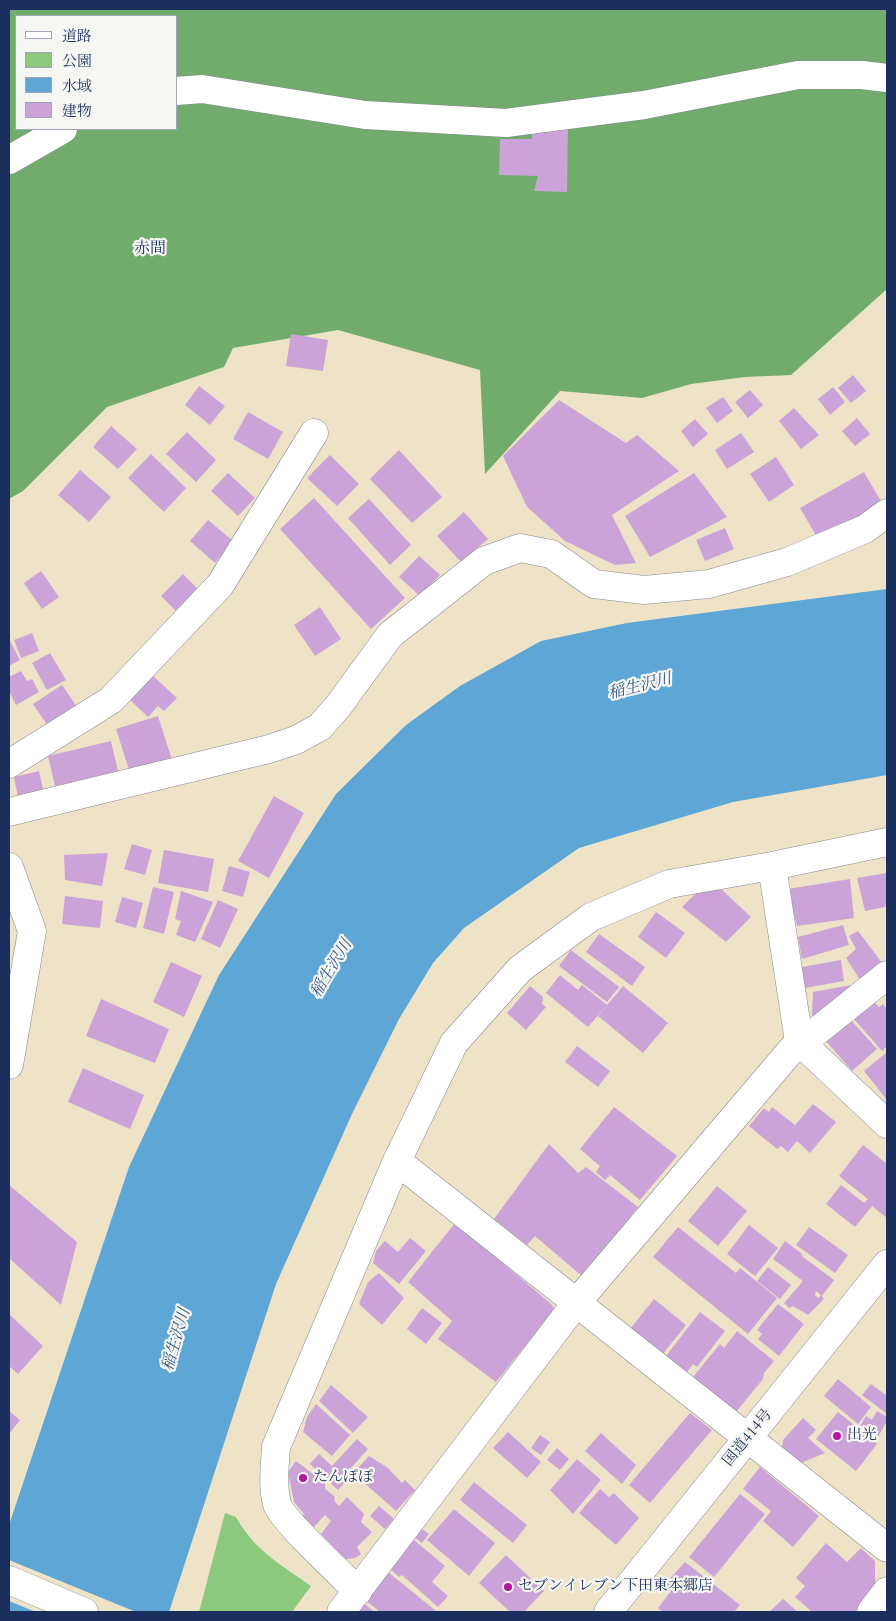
<!DOCTYPE html>
<html>
<head>
<meta charset="utf-8">
<style>
	body { margin:0 }
	#map { position:relative; width:896px; height:1621px; overflow:hidden; background:#eee3c7; font-family:Cardo,"Noto Serif JP",serif }
	canvas { display:block }
	.frame { position:absolute; inset:0; border:10px solid #1b2f5e; pointer-events:none }
	.legend { position:absolute; left:15px; top:15px; width:162px; height:115px; box-sizing:border-box; background:#f6f6f2; border:1px solid #9ea6b7; margin:0; padding:6px 9px; list-style:none; font-size:15px; color:#1b2f5e }
	.legend li { display:flex; align-items:center; gap:10px; height:25px }
	.legend b { width:25px; border:1px solid #9ea6b7 }
</style>
</head>
<body>
<div id="map">
<canvas width="896" height="1621"></canvas>
<div class="frame"></div>
<ul class="legend">
<li><b style="height:6px;background:#fff"></b>道路</li>
<li><b style="height:14px;background:#8cc87e"></b>公園</li>
<li><b style="height:14px;background:#5ea6d5"></b>水域</li>
<li><b style="height:14px;background:#cca3d9"></b>建物</li>
</ul>
</div>
<script>
const ctx = document.querySelector('canvas').getContext('2d');
ctx.lineJoin = 'round';
function fill(path, color) {
  ctx.fillStyle = color;
  ctx.fill(path, 'evenodd');
}
function strokePath(path, color, width, dash) {
  ctx.strokeStyle = color;
  ctx.lineWidth = width;
  ctx.lineCap = dash ? 'butt' : 'round';
  ctx.setLineDash(dash || []);
  ctx.stroke(path);
}
function drawText(font, color, halo, rows, align = 'center') {
  ctx.font = font + ' Cardo,"Noto Serif JP",serif';
  ctx.lineWidth = 4.5;
  ctx.setLineDash([]);
  ctx.textBaseline = 'middle';
  ctx.strokeStyle = halo;
  ctx.fillStyle = color;
  for (const [text, x, y, turn = 0] of rows) {
    ctx.save();
    ctx.translate(x, y);
    ctx.rotate((+turn || 0) * Math.PI / 180);
    ctx.textAlign = isNaN(turn) ? turn : align;
    if (halo) ctx.strokeText(text, 0, 0);
    ctx.fillText(text, 0, 0);
    ctx.restore();
  }
}
const green = new Path2D(`
	M225,1513L236,1517C255,1551 280,1564 311,1586L292,1612H199Z`);
const forest = new Path2D(`
	M9,9H887V289L791,375L745,377L691,384L642,398L560,391L485,474L480,370L338,330L233,348L224,367L107,407L23,491L9,499ZM16,16H176V129H16Z`);
const water = new Path2D(`
	M887,589V775L733,802L579,848L464,928L433,963L399,1019L352,1114L276,1284L169,1612H9V1525L129,1167L219,975L336,794L406,725L460,686L541,641L627,623Z`);
const pier = new Path2D(`
	M9,1560L136,1612H36L9,1601Z`);
const building = new Path2D(`
	M532,124L568,125L567,192L534,191L538,176L499,175L500,139H532Z
	M291,334L328,340L323,371L286,366Z
	M853,375L866,391L851,403L838,388Z
	M199,386L225,406L210,425L185,405Z
	M833,387L845,402L830,415L818,399Z
	M750,390L763,405L748,418L735,402Z
	M723,397L733,411L717,423L706,408Z
	M559,400L626,443L637,435L679,471L612,515L636,563L615,565L565,541L527,507L503,456Z
	M794,408L819,435L801,449L779,421Z
	M248,412L283,432L268,459L233,439Z
	M857,418L870,434L855,446L842,431Z
	M695,419L708,434L693,447L681,431Z
	M111,426L137,449L118,469L93,447Z
	M187,432L216,460L196,482L166,454Z
	M741,433L754,452L727,469L715,450Z
	M399,450L442,497L412,523L370,479Z
	M151,454L186,488L164,512L128,478Z
	M330,455L359,484L337,506L307,478Z
	M776,457L794,485L769,502L750,474Z
	M80,470L111,497L89,522L58,495Z
	M864,472L882,503L818,539L800,508Z
	M228,473L255,498L238,516L211,491Z
	M694,473L727,517L650,557L625,516Z
	M314,498L405,598L371,629L280,529Z
	M369,499L411,545L390,565L348,518Z
	M464,512L488,539L461,562L437,536Z
	M208,520L233,541L215,563L190,541Z
	M725,528L734,549L705,561L696,540Z
	M419,556L440,575L420,596L399,577Z
	M41,571L59,597L42,609L24,583Z
	M183,574L202,593L180,615L161,596Z
	M320,607L341,639L315,656L294,625Z
	M32,633L39,651L21,658L14,640Z
	M9,639L20,660L9,666Z
	M50,653L66,680L47,690L32,663Z
	M21,671L27,681L32,679L39,692L16,705L9,691V677Z
	M152,675L177,698L164,711L158,706L148,717L129,699Z
	M62,685L77,707L48,726L33,704Z
	M158,716L173,763L131,776L116,729Z
	M111,741L118,771L55,786L48,756Z
	M39,771L45,798L19,803L14,777Z
	M274,796L304,813L269,878L238,861Z
	M132,844L152,850L145,875L124,869Z
	M164,850L214,859L208,892L158,883Z
	M108,853L102,886L65,880L64,855Z
	M229,866L250,872L243,897L222,891Z
	M887,873V903H886L885,907L865,911L857,878Z
	M850,879L854,918L797,926L788,889Z
	M717,885L751,917L726,942L682,907L694,895Z
	M153,887L174,892L164,934L143,928Z
	M181,891L213,902L195,942L176,935L181,921L175,919Z
	M65,896L103,901L100,928L62,924Z
	M122,897L143,903L136,928L115,922Z
	M218,900L238,909L220,948L201,939Z
	M656,912L685,933L666,958L638,937Z
	M843,925L849,945L802,959L798,937Z
	M858,931L883,964L862,983L846,958L856,949L849,936Z
	M599,934L645,967L632,986L586,952Z
	M571,950L619,987L607,1002L559,966Z
	M841,960L844,981L805,988L802,967Z
	M171,962L202,976L184,1017L153,1002Z
	M560,975L578,990L582,985L607,1005L588,1027L546,993Z
	M851,985L854,990L819,1017L812,1016L813,992Z
	M530,986L543,997L542,1004L546,1007L526,1030L507,1013Z
	M623,986L668,1023L643,1053L598,1016Z
	M101,999L169,1029L155,1063L86,1036Z
	M873,1001L879,1007L883,1004L887,1010V1046L882,1051L853,1018Z
	M850,1019L877,1049L852,1071L826,1041Z
	M577,1046L610,1071L598,1087L565,1062Z
	M887,1052V1100L864,1071Z
	M83,1068L144,1095L130,1129L68,1102Z
	M813,1104L836,1122L810,1153L797,1141L788,1152L781,1146L777,1149L749,1126L764,1108L769,1112L772,1107L795,1125Z
	M614,1107L677,1156L640,1200L610,1175L605,1180L596,1172L600,1166L580,1149Z
	M549,1144L578,1173L586,1167L638,1207L583,1277L535,1236L527,1245L494,1219Z
	M863,1145L887,1164V1218L872,1206L855,1227L826,1204L841,1185L864,1203L868,1199L839,1176Z
	M9,1185L77,1242L61,1305L9,1258Z
	M717,1186L747,1211L718,1246L688,1221Z
	M455,1223L550,1303L555,1309L496,1382L438,1339L452,1321L408,1282Z
	M749,1225L778,1248L755,1276L727,1254Z
	M678,1227L736,1273L740,1268L777,1298L748,1334L653,1257Z
	M809,1227L848,1255L835,1273L796,1245Z
	M410,1238L426,1251L399,1284L373,1263L376,1251L385,1241L398,1252Z
	M785,1241L801,1253L803,1257L834,1280L822,1296L816,1291L815,1295L818,1298L821,1295L824,1299L808,1315L793,1306L789,1308L784,1303L803,1281L773,1259Z
	M768,1267L791,1285L780,1299L757,1281Z
	M379,1273L404,1298L382,1325L359,1304L368,1282Z
	M654,1299L686,1325L662,1355L630,1329Z
	M778,1304L804,1324L779,1356L758,1339L762,1334L757,1330Z
	M422,1308L442,1323L426,1344L407,1329Z
	M700,1312L725,1331L697,1367L693,1364L687,1372L666,1356Z
	M9,1314L43,1346L18,1374L9,1366Z
	M737,1331L774,1361L764,1373L763,1379L736,1412L693,1377L720,1344L724,1348Z
	M838,1379L871,1407L858,1424L824,1396Z
	M871,1384L887,1396V1414L862,1395Z
	M331,1385L368,1417L353,1433L319,1401Z
	M316,1404L350,1435L332,1456L303,1432L307,1417Z
	M9,1411L20,1420L9,1434Z
	M877,1411L887,1417V1421L878,1437L860,1426L866,1416L872,1420Z
	M838,1412L877,1444L856,1471L816,1439Z
	M690,1413L712,1430L650,1503L629,1485Z
	M803,1418L816,1430L808,1438L825,1453L801,1463L782,1449L783,1440Z
	M508,1432L541,1462L527,1478L493,1448Z
	M601,1433L636,1465L622,1484L585,1451Z
	M540,1435L550,1442L541,1455L531,1448Z
	M357,1439L368,1449L343,1477L347,1480L338,1490L310,1464L319,1454L332,1466Z
	M557,1448L569,1459L560,1470L547,1460Z
	M369,1456L388,1468L402,1483L405,1480L415,1490L396,1511L353,1473Z
	M577,1459L601,1480L573,1514L550,1490Z
	M296,1461L325,1483V1489L334,1496L335,1502L339,1506L347,1497L364,1514L361,1522L372,1532L357,1547L361,1554L355,1558L345,1559L321,1534L331,1521L325,1515L312,1529L300,1518L304,1514L294,1502L288,1472Z
	M760,1467L819,1516L793,1547L763,1521L771,1511L743,1489Z
	M474,1482L527,1525L513,1543L460,1500Z
	M600,1489L609,1497L614,1493L639,1518L616,1545L579,1513Z
	M740,1494L765,1514L714,1577L689,1557Z
	M379,1506L394,1519L385,1529L370,1516Z
	M454,1509L495,1543L469,1576L427,1540Z
	M419,1527L429,1534L422,1543L413,1536Z
	M414,1540L445,1566L432,1582L448,1596L438,1607L402,1575L399,1577L390,1569Z
	M826,1543L847,1562L861,1548L875,1561V1588L855,1612H812L795,1597L805,1586L796,1578Z
	M506,1555L544,1591L524,1612H510L479,1583Z
	M685,1562L740,1605L734,1612H663L658,1608L671,1591L665,1584Z
	M388,1572L436,1611L380,1612L365,1600Z
	M783,1599L798,1612H769Z
	M363,1603L375,1612H355Z`);
const minor = new Path2D(`
	M176,91L202,89L365,115L506,123L644,105L798,75H862L887,78
	M9,160L63,129
	M9,764L111,700L220,585L314,433
	M9,812L269,749L296,740L320,727L339,705L390,635L484,561L520,548L551,554L594,584L644,590L709,584L787,562L865,529L887,513
	M772,866L799,1041L887,1124
	M9,867L32,931L9,1065
	M397,1161L887,1548
	M9,1580L84,1612
	M358,1591C343,1576 282,1520 277,1504C272,1485 275,1466 276,1447L397,1161L454,1043L520,969L591,917L669,884L772,866L887,842
	M341,1612L577,1302L799,1041L812,1035L887,975
	M871,1612L887,1591`);
const trunk = new Path2D(`
	M608,1612L887,1264`);
const markers = [
	[837,1436,5,"#b5179e"],
	[303,1478,5,"#b5179e"],
	[508,1587,5,"#b5179e"]
];
const poiNames = [
	["出光",847,1436],
	["たんぽぽ",313,1478],
	["セブンイレブン下田東本郷店",518,1587]
];
const streetNames = [
	["国道414号",748,1438,-51]
];
const neighbourhoodNames = [
	["赤間",150,249]
];
const waterNames = [
	["稲生沢川",640,687,-14],
	["稲生沢川",332,969,-59],
	["稲生沢川",177,1340,-74]
];
fill(green, '#8cc87e');
fill(forest, '#71ac6d');
fill(water, '#5ea6d5');
fill(pier, '#eee3c7');
fill(building, '#cca3d9');
strokePath(minor, '#848992', 29);
strokePath(trunk, '#848992', 29);
strokePath(minor, '#fff', 28);
strokePath(trunk, '#fff', 28);
for (const [x, y, r, color] of markers) {
  const dot = new Path2D();
  dot.arc(x, y, r, 0, 2 * Math.PI);
  ctx.fillStyle = color;
  ctx.fill(dot);
  strokePath(dot, '#f6f6f2', 2);
}
drawText('15px', '#1b2f5e', '#f6f6f2', poiNames, 'left');
drawText('15px', '#1b2f5e', '#f6f6f2', streetNames);
drawText('16px', '#1b2f5e', '#f6f6f2', neighbourhoodNames);
drawText('italic 16px', '#325988', '#f6f6f2', waterNames);
</script>
</body>
</html>
